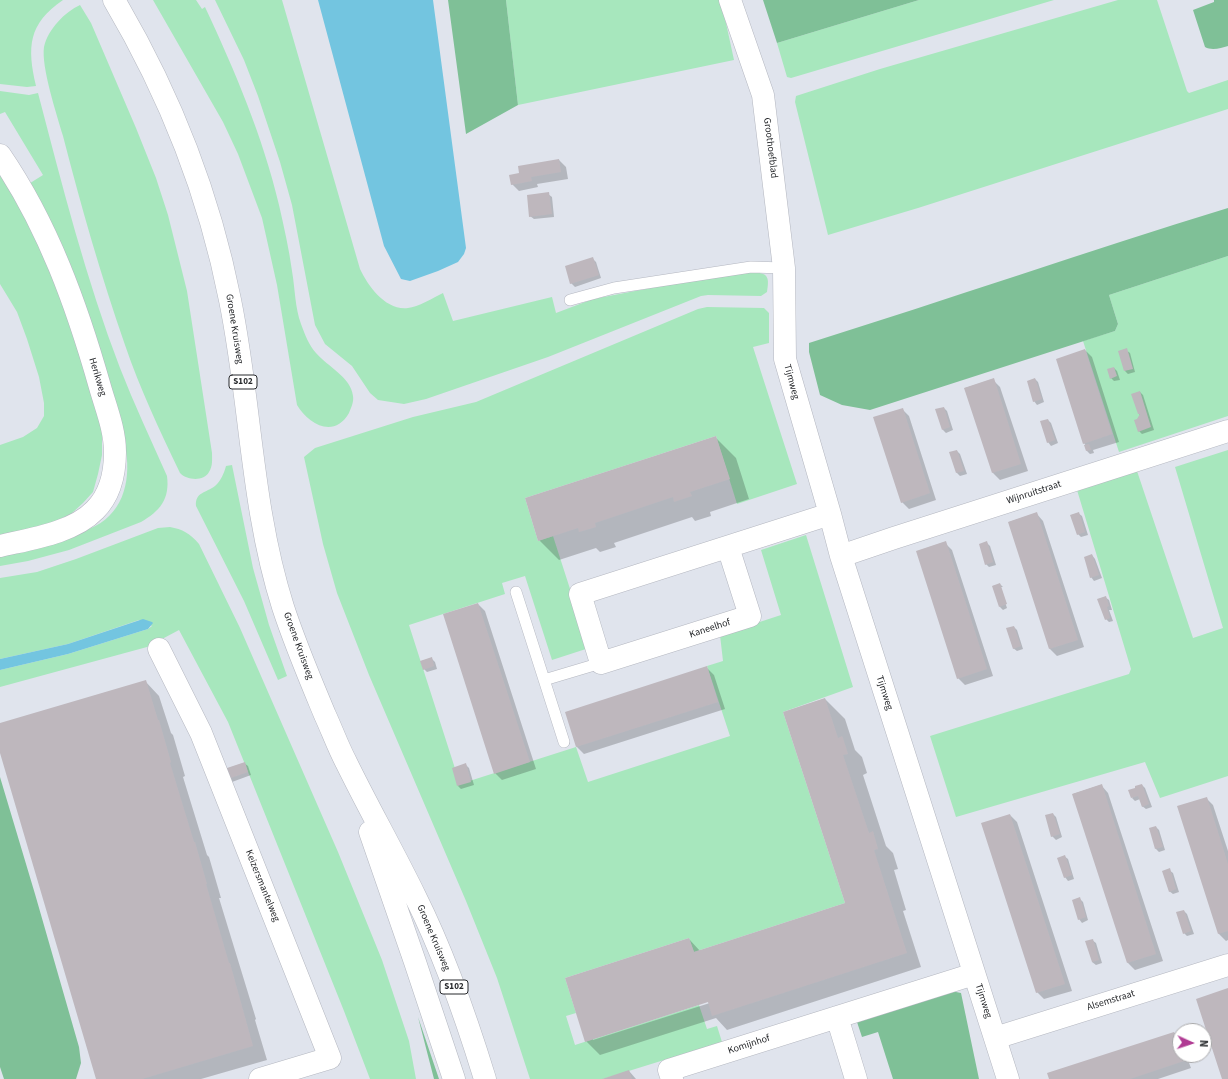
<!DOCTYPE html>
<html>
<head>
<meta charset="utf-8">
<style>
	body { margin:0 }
	#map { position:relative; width:1228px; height:1079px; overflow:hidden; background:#e0e4ed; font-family:"Source Sans 3",sans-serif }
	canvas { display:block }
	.north { position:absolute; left:1172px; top:1023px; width:40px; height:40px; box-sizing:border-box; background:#fff; border:1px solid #a9a9ab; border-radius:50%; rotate:93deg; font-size:11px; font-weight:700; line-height:16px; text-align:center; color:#27292c }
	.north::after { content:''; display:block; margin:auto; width:14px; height:18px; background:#b03b93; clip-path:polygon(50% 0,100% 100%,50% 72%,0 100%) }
</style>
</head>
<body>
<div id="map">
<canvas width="1228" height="1079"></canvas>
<div class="north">N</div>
</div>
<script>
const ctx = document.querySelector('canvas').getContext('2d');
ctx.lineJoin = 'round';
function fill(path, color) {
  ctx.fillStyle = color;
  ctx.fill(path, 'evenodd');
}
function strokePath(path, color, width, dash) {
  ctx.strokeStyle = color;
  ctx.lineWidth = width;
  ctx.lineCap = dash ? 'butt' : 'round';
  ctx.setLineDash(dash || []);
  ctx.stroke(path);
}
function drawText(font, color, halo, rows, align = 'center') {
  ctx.font = font + ' "Source Sans 3",sans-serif';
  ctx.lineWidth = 3;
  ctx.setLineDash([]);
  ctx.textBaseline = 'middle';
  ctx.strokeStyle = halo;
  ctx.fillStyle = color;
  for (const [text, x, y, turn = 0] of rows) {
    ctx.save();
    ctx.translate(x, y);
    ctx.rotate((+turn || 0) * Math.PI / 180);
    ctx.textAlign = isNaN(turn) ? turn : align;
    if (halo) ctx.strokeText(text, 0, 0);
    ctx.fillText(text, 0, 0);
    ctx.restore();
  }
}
const green = new Path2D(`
	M0,0H63C28,24 27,47 36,86L27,87L0,84Z
	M153,0H196L202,9L205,7C235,71 263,137 279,205C284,227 289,249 292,271C295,288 295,308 301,324C305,335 309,345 316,353C328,367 351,377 353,396C354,402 351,408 349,413C334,439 308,424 297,405L277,285L262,218L238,154L223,122Z
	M215,0H282L360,269C368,286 386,311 408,308C418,307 433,298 443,293L453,321L552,297L556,313L593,299L672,284L751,272C767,273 770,275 767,292L761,296L708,295L701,296L548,357L426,399L404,404L378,400L370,393L352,366L325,344L315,325L292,205L280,162L258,96L244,60Z
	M506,0H721L734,60L518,105Z
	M919,0H1054L791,78L787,77L777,43Z
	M1118,0H1157L1187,91L1189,93L1228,80V109L918,208L828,235L795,102L796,96L880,69Z
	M80,5L91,23L136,128L156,178L168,215L187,291L212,453C212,459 213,466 209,472C204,482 186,480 180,473C160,431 140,389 125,345C101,276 81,206 63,136C57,115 41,67 44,47C48,29 65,12 80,5Z
	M0,91L29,95L38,93C62,185 86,279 120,368C134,404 151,440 167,476C170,499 160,511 141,522L69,550L28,561L0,566V552C19,547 37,542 56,537C67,534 78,532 89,529C122,516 131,483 126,451L27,185L43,175L5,112L0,114Z
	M0,175L33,227L64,303L102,431V455L98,474L93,492L83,503L71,514L42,527L0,538V445L23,437L37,428L44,416V403L39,377L27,339L17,312L0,284Z
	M1228,256V416L1119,452L1083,341L1115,331L1118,324L1109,295Z
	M707,307L764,308L769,313V343L753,347L797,484L737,504L716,436L525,498L538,541L553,536L589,648L552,660L525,576L502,583L505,594L409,625L460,784L576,747L588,782L730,736L707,666L723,661L720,635L781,615L761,550L806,535L853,687L783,712L845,903L694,952L689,938L565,978L576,1013L566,1016L575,1045L699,1005L707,1029L717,1026L722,1042L603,1079H530L497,978L466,901L369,675L337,593L323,544L304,457L315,448L413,417L476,402L698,309Z
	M1228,450V776L1160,798L1145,762L956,817L930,736L1129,674L1131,669L1077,490L1137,471L1193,638L1223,628L1175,467Z
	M232,465L253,568L269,625L287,676L278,680L244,601L196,506C195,492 206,493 215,486C221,481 224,473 226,466Z
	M170,527C182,529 191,534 199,544L240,628L338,852L382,960L409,1041L416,1079H370L344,1011L228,722L179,630L147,647L0,687V670L68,654L148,629L152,626L139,620L68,644L0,659V578L37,572L76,559L158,528Z`);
const forest = new Path2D(`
	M448,0H506L518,105L466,134Z
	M763,0H919L777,43Z
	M1214,0H1228V46C1221,48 1212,51 1205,47L1193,10L1214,2Z
	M1228,208V256L1109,295L1118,324L1115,331L870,410L842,405L820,395L809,352V343C949,299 1088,251 1228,208Z
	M0,777L35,894L79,1047L81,1063L76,1079H4L0,1067Z
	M951,991L961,993L979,1079H893L878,1032L862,1037L857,1022Z
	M418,1017L439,1079H434Z`);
const water = new Path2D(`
	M318,0H433L466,248L464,254L458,262L438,271L410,281L401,279L384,246Z
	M143,619L152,622L153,623L148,629L68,654L0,670V659L68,644Z`);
const shadow = new Path2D(`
	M559,160L566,167L568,179L537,184L538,187L519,191L512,184Z
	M548,194L552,197L554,217L534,219L530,216Z
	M593,259L596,262L601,278L575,287L571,283Z
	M1085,350L1092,357L1119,442L1093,450L1094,453L1090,454L1087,451L1086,446L1084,443Z
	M1126,350L1130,353L1135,372L1128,374L1125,371Z
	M1114,368L1117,371L1120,380L1114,381L1111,378Z
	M1035,379L1038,382L1044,402L1037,405L1034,401Z
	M993,380L1000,387L1028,471L1000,480L993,473L965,388Z
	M1140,392L1143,395L1154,430L1142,434L1139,431L1137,420L1140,415L1139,414Z
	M944,408L947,411L953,430L946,433L943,430Z
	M902,409L909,416L936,500L909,509L902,502Z
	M1048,420L1051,423L1058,443L1051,446L1048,442Z
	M716,438L736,458L749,499L710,512L711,516L695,521L692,517L614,543L616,547L600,552L596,548L559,560L539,540Z
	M957,451L960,454L967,474L960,476L957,473Z
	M1036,513L1043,521L1084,647L1057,656L1050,649L1009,522Z
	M1078,513L1082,516L1088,535L1081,537L1078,534Z
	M945,543L952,550L993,676L965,685L958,678Z
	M987,543L990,546L996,565L989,567L986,564Z
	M1092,555L1095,559L1102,578L1094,581L1091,577Z
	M1000,584L1003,587L1010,608L1003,587H1000L1007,608L1003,610L1000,607L993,586Z
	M1105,597L1109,600L1112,610H1109L1113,621L1109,622L1106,619Z
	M478,604L485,611L536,769L502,780L495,773Z
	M1014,627L1017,630L1023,649L1017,651L1013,648Z
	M432,659L435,662L437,669L427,672L424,669Z
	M707,668L714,675L725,709L584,754L577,747L566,713Z
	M145,681L159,696L171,733L173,735L185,776L183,777L207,855L209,857L221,898H219L256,1019L255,1020L267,1060L201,1079H97L0,749V724Z
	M825,699L845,719L855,750L862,757L867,773L863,775L886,846L893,853L898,869L894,870L906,910L903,911L921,967L727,1030L716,1018L600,1055L586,1041L689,939L700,951L846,904ZM712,1000L713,1002L593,1040V1038Z
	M244,763L248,766L251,775L232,782L229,779Z
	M466,765L469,768L474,785L461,789L458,786Z
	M1101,785L1108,793L1163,961L1135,970L1128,963L1073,794Z
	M1142,785L1145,788L1152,807L1146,809L1142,806L1140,799L1135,801L1132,798Z
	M1206,798L1213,805L1228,851V940L1226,941L1219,934Z
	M1053,814L1056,817L1062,837L1056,840L1052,836Z
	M1010,815L1017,822L1072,991L1044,999L1037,992Z
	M1156,827L1159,830L1165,850L1159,852L1156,849L1150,829Z
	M1064,856L1068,859L1074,879L1068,881L1065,877Z
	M1169,870L1173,873L1179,892L1173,894L1169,891Z
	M1079,898L1083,902L1088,920L1082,923L1079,919Z
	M1184,911L1187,914L1194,934L1187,936L1184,933Z
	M1092,940L1096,943L1102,963L1096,965L1092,962Z
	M1174,1033L1180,1039V1055H1186L1191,1068L1158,1079H1050Z
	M629,1071L636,1079H605Z`);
const building = new Path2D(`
	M559,159L561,172L531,177L532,181L511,185L509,175L519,173L518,166Z
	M549,192L552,214L529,217L527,195Z
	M593,257L599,275L570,284L565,266Z
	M1127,348L1133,369L1124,371L1118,351Z
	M1085,349L1112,434L1083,444L1056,359Z
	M1114,367L1117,376L1110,379L1107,369Z
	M994,378L1021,464L992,473L964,388Z
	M1035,378L1042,399L1033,402L1027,381Z
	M1140,391L1151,427L1138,432L1134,420L1137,419L1140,414H1138L1131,394Z
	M944,407L950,427L942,430L935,409Z
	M903,408L930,493L901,503L873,417Z
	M1048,419L1055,440L1047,443L1040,421Z
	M716,436L730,479L690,492L692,496L674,502L673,497L595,523L596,527L579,532L578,528L538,541L525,498Z
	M1089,444L1091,450L1086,451L1084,445Z
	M957,450L964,471L956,473L949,452Z
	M1037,512L1078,640L1049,649L1008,522Z
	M1079,512L1085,532L1077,535L1070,515Z
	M946,541L987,669L957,679L916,551Z
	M987,541L993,562L985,565L979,544Z
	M1092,554L1099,575L1090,578L1084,557Z
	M1000,583L1007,604L999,607L992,586Z
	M1106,596L1109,606L1107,607L1110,618L1105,620L1097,599Z
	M478,603L530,762L494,774L443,614Z
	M1014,626L1021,646L1013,649L1006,628Z
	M432,657L434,666L423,670L420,661Z
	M707,666L718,702L576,747L565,712Z
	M146,680L158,720H159L171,762L170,763L194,842H195L207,884H206L229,963H230L253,1046L142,1079H96L0,753V723Z
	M825,698L838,738L842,736L843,738L848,754L843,755L869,833L873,831L878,849L874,850L907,953L712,1016L708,1002L585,1042L565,978L689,938L694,952L845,903L783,712Z
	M245,762L248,772L228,779L224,769Z
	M466,763L471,782L457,786L452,768Z
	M1102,784L1156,954L1127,963L1072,794Z
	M1142,784L1149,804L1142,807L1138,796L1131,798L1128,790L1135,788V786Z
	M1207,797L1228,864V931L1218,934L1177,806Z
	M1053,813L1060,834L1051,837L1045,815Z
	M1010,814L1065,984L1036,993L981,823Z
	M1156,826L1163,847L1155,849L1149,828Z
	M1065,855L1072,875L1064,878L1057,858Z
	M1170,868L1176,889L1169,892L1162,871Z
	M1080,897L1086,917L1078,920L1072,900Z
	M1184,910L1191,931L1183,934L1176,912Z
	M1093,939L1099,960L1092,962L1085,941Z
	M1228,988V1079H1222L1196,999Z
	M1174,1032L1180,1049V1055H1182L1184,1061L1130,1079H1049L1047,1073Z
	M629,1070L632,1079H602Z`);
const lane = new Path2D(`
	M570,300L614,288L751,267L784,268
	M516,592L564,742
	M544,680L601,663`);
const street = new Path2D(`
	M730,0L763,95L784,268L785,359L830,514L841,556L1008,1079
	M0,155C48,225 77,306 100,387C106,408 115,430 115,452C115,473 110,495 95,510C73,533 30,539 0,546
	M728,547L750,616L601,663L580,594L830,514
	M841,556L894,538L1228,431
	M159,649L201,733L330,1058L260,1079
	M837,1017L856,1079
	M995,1038L1228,965
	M672,1079L669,1070L974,974`);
const primary = new Path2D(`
	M114,0C169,93 209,194 230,300C251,402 251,507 283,607C295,644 310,679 325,715C332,730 338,747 346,762C368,807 393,851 415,896C444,954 466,1017 485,1079
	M370,832L415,962L454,1079`);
const shields = [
	[243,382,28],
	[454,987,28]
];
const shieldNames = [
	["S102",243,382],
	["S102",454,987]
];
const streetNames = [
	["Groothoefblad",770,148,83],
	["Groene Kruisweg",234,329,81],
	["Herikweg",97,377,73],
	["Tijmweg",791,382,75],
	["Wijnruitstraat",1034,493,-18],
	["Kaneelhof",710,629,-18],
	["Groene Kruisweg",298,646,70],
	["Tijmweg",884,693,72],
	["Keizersmantelweg",262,886,68],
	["Groene Kruisweg",433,938,67],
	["Tijmweg",983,1001,72],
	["Alsemstraat",1111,1001,-17],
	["Komijnhof",749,1045,-18]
];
fill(green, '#a7e7bd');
fill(forest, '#7fc097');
fill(water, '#73c5e0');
fill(shadow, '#0003');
fill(building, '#beb7bd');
strokePath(lane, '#b4b7c0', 12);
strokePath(street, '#b4b7c0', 23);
strokePath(primary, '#b4b7c0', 23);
strokePath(lane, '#fff', 11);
strokePath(street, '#fff', 22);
strokePath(primary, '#fff', 22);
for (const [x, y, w] of shields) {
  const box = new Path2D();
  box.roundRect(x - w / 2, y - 7, w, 14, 3);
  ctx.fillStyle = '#fff';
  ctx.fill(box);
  strokePath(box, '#27292c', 1);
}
drawText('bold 9px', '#27292c', null, shieldNames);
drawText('10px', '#27292c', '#fff', streetNames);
</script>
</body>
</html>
